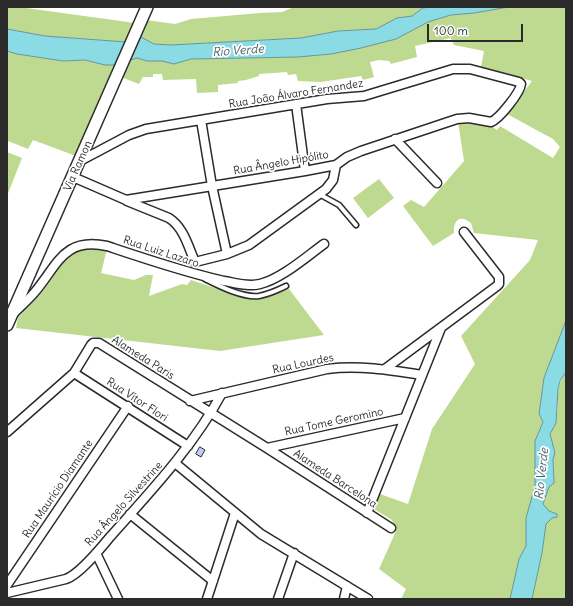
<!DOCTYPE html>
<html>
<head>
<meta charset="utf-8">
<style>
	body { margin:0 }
	#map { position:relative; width:573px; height:606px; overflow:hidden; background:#fff; font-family:Delius,sans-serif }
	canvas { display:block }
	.frame { position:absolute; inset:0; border:8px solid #2b2b2b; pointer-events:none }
	.scale { position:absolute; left:427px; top:24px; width:96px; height:18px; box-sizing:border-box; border:2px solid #2b2b2b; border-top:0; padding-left:5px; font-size:12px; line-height:14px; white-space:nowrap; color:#2b2b2b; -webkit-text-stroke:3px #fff; paint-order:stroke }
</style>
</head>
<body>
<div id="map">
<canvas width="573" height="606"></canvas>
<div class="frame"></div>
<div class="scale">100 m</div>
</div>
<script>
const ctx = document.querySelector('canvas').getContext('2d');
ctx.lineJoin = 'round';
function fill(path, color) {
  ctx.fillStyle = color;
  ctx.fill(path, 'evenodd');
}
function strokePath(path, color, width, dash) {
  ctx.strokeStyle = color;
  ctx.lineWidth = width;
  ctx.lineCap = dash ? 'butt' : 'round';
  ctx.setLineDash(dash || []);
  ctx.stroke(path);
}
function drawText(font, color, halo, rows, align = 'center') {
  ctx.font = font + ' Delius,sans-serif';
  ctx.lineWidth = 3.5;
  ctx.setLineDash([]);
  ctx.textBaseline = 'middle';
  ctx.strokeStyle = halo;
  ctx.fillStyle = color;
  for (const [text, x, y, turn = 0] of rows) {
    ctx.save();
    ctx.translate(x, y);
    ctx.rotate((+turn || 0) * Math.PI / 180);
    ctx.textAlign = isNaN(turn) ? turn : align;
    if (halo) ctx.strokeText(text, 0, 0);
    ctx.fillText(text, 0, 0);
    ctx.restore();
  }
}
const green = new Path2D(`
	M7,7H19L135,23L126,42L45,36L7,29Z
	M294,7H439L423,8L412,16L397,18L376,29L338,31L301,38L171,45L154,44L139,36L146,20L175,24L191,19L260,13L282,12Z
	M509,7H566V321L544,378L539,414L543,422L535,441V486L526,518V546L519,559L510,599H401L406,589L379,569L396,531L392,520L374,509L380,494L408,504L432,429L475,364L461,336L530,260L538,240L474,233L471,223C460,214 453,220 454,233L433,246L403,206L411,200L424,207L464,161L458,122L463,121L488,124L497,130L500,126L553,158L560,147L553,139L507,114L532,81L481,67L484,51L454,45L451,38L415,46L417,57L391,64L389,61L379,60L370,62L374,77L363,80L361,76L321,82L298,81L296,74L288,75L287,72L259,74V76L246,80L238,81V83L218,85V92L197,93L196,79L163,80L162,74H153V77H143L139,84L121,77L128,60L137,58L147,61H162L174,64L191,59L298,57L331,54L361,48L396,39L428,22L451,15L474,13Z
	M7,51L17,54L63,61L85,60L105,65L117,63L76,156L33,140L28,149L8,141H7Z
	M7,152L22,158L7,196Z
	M379,179L394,198L368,218L353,198Z
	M86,246L107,249L101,273L134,280L146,275H153L149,296L182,284L187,285L191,280L245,298L271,296L289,289L324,335L220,351L16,328L18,318L39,296L68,256L76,250Z
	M566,372V599H532L542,553L546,524L556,514L549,511L543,504L549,487L554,482L553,459L555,453L550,434C552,430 555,426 556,422C560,403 553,391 566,372Z`);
const water = new Path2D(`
	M439,7H509L474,13L451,15L428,22L396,39L361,48L331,54L298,57L191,59L174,64L162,61H147L137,58L113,65H105L85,60L63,61L17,54L7,51V29L45,36L126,42L139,36L154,44L171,45L301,38L338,31L376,29L397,18L412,16L423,8Z
	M566,321V372L560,381L558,389L556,423L550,434L555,453L553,459L554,483L549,487L543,504L549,511L557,514V517L552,518L546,524L542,553L532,599H510L519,559L526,546V518L535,486V441L543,422L539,414L544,378Z`);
const building = new Path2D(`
	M200,447L205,450L201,457L196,454Z`);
const service = new Path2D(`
	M319,194L339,205L356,225
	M205,279C219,286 243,298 259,296C269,294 278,290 286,286`);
const minor = new Path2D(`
	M296,104L305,171
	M201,120L212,186L227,254
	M395,139L437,183
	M73,177L126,200L305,171L336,165L347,157L361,151L457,119L469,118L491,122C499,119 520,93 521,84L519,82L470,69H453L364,96L327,99L146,129L129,135L80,161
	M127,201L169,218C184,228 188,246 195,262
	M195,262L227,254L249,245L326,189L333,180L336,165
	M14,313C21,306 28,300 34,293C58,265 63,237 107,246C146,259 184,272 224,281C236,283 248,287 260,284C281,279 306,257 324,244
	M385,369L497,286L499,284V277L464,232
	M74,373L188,446
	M190,401L327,369C359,365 390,370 422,375
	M7,432L74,373L91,345L93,343H99L267,448L391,528
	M267,448L405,418
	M175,463L261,534L368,599
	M367,513L441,328
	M130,514L213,581
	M96,553L118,599
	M7,585L128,406
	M7,593L66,579C80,574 100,549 110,537C150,492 193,447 222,393
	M207,599L235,513
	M278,599L294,553
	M344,599L347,586`);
const secondary = new Path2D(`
	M7,325L147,7`);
const streetNames = [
	["Rua João Álvaro Fernandez",296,94,-9],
	["Rua Ângelo Hipólito",281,163,-10],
	["Via Ramon",78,166,-66],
	["Rua Luiz Lazaro",161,252,18],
	["Alameda Paris",143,358,32],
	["Rua Lourdes",303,364,-12],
	["Rua Vítor Flori",137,400,33],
	["Rua Tome Geromino",334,422,-12],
	["Alameda Barcelona",335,479,33],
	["Rua Maurício Diamante",58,489,-56],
	["Rua Ângelo Silvestrine",124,504,-48]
];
const waterNames = [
	["Rio Verde",238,51,-4],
	["Rio Verde",542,474,-84]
];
fill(green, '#beda91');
fill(water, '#8bdbe5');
strokePath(water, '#65959b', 1);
fill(building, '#c2c8fa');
strokePath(building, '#2b2b2b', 1);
strokePath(service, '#2b2b2b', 7);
strokePath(minor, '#2b2b2b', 11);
strokePath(secondary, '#2b2b2b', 14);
strokePath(service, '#fff', 4);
strokePath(minor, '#fff', 8);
strokePath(secondary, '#fff', 11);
drawText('11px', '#2b2b2b', '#fff', streetNames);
drawText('italic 12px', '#486063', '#fff', waterNames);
</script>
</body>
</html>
